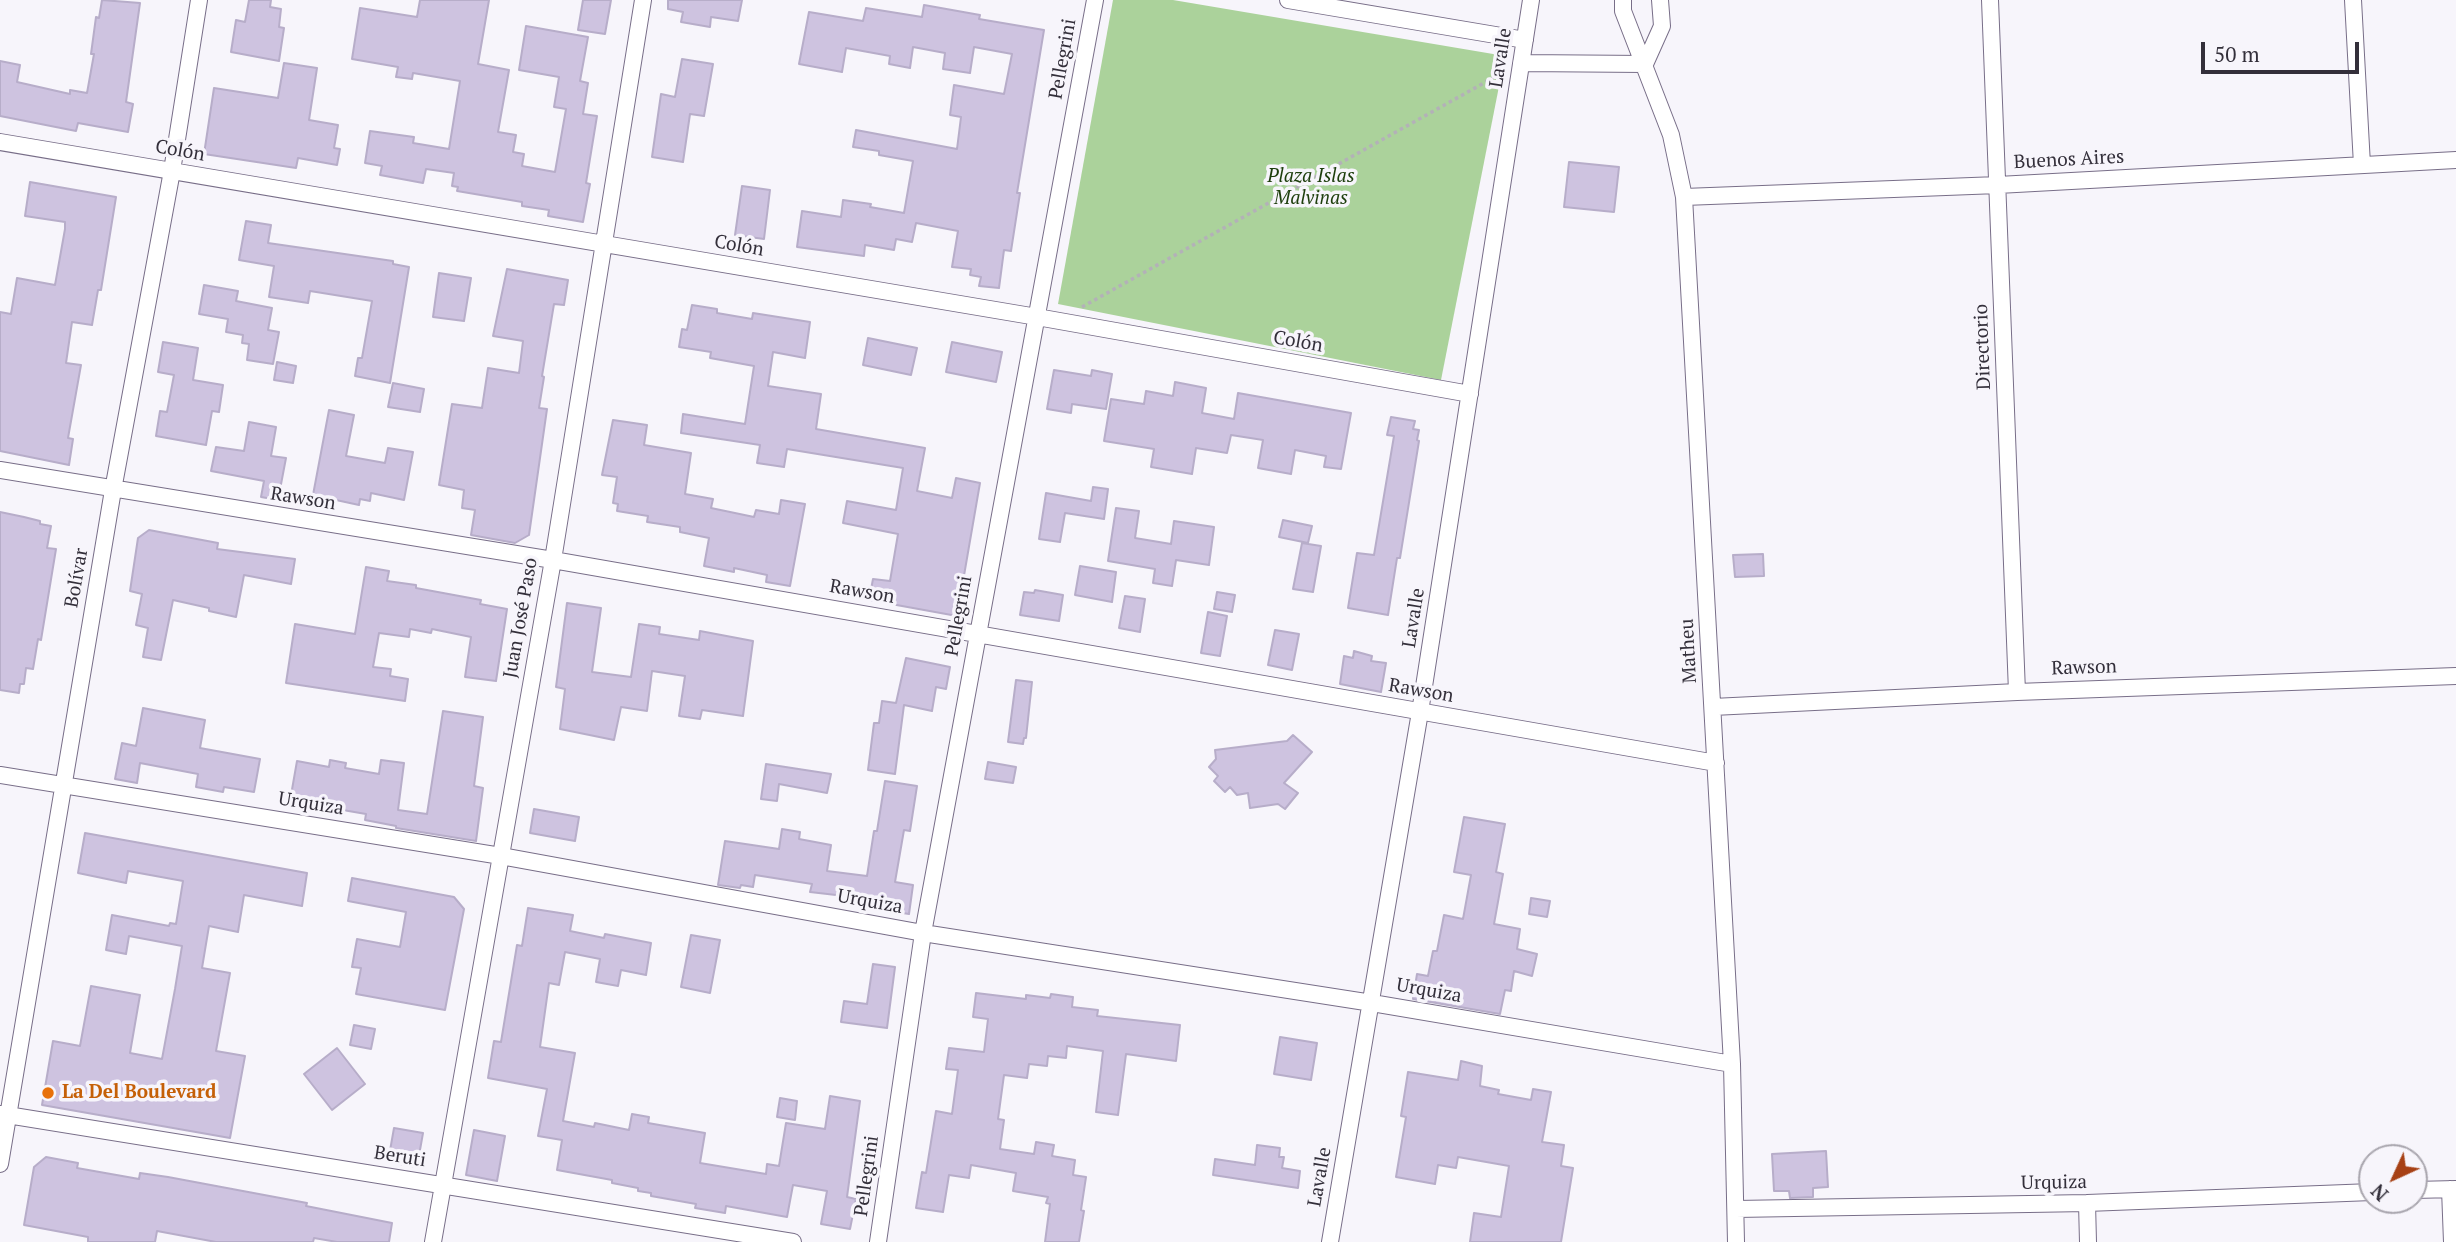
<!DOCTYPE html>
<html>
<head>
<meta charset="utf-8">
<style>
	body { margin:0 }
	#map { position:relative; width:2456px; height:1242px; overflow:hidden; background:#f7f5fb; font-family:"PT Serif",serif }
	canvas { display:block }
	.north { position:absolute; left:2358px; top:1144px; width:70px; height:70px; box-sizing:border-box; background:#f7f5fb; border:2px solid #a9a6ae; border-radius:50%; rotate:225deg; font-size:19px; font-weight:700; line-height:28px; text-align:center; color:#332f3a }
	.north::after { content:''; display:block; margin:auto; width:24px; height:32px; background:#a74115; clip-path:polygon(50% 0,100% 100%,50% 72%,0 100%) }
	.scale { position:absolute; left:2201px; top:42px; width:158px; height:32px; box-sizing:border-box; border:4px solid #332f3a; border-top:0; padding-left:9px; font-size:21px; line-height:24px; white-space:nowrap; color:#332f3a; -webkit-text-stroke:5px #f7f5fb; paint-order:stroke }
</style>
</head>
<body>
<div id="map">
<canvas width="2456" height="1242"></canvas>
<div class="north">N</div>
<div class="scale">50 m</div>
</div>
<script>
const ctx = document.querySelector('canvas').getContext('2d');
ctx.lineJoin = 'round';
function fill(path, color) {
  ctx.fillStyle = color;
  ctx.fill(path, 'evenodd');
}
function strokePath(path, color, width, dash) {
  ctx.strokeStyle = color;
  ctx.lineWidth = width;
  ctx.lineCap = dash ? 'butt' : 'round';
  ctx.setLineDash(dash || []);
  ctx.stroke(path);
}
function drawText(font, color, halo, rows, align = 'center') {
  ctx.font = font + ' "PT Serif",serif';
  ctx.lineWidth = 7;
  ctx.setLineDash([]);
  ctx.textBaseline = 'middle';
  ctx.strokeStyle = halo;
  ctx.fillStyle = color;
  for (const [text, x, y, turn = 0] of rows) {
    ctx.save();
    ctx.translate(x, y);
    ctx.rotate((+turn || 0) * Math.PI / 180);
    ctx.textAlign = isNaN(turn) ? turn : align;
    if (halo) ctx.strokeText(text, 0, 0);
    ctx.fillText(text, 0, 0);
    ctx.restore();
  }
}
const green = new Path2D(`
	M1113,0H1173L1505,56L1441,380L1058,304Z`);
const building = new Path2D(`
	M102,0L140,3L126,102L133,104L128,132L78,123L76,131L0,116V61L20,65L17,82L70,94V90L87,93L94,54H91L96,17L99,18Z
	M249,0H271L270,7L281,9L279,27L284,28L279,61L231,52L236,20L245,22Z
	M420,0H489L478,64L509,70L498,132L516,135L513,152L524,154L522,166L555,172L566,109L554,107L559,77L519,70L526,26L588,37L580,81L588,83L583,114L597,116L586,183L590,184L583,222L548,216L549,210L522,206V202L457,191L458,187L452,186L454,173L426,169L423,183L380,175L382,166L365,163L370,131L414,137L413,143L449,149L460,81L413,73L412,79L396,77L398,67L352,59L360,8L417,17Z
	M583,0H611L605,34L578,30Z
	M668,0H742L738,21L711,17L710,27L681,22L683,12L668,9Z
	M924,5L980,15L979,19L1044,30L1017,193H1020L1011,251L1004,250L999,288L979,286L981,277L970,275L971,269L952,267L958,231L916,223L912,242L896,239L894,250L865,245L864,256L797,247L802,211L841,217L843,200L871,204L870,207L904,213L913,161L879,155V151L853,147L856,130L957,149L961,117L950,115L954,85L1004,94L1012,54L974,47L970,73L943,69L945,53L913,47L910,68L889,64L890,56L846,48L842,72L799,64L809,12L863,21L866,8L922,17Z
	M682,59L713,64L704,116L690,114L683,162L652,157L661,94L675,97Z
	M284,63L317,68L309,120L338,125L334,148L340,149L337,165L298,158L296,168L204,154L214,88L278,98Z
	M1569,162L1619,167L1614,212L1564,207Z
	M30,182L116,197L101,290H98L92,325L72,322L66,363L81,365L68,438L73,439L69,465L0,451V312L11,314L17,278L55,285L65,229V222L25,216Z
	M742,186L770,190L764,239L735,235Z
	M246,221L271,225L268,243L393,261V264L409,267L390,383L355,376L358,358H362L372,301L310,291L308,303L269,297L274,266L239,260Z
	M507,269L568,280L564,305L554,304L542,376L544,377L539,408L547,409L529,535L515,543L471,535L475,510L462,508L464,490L439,485L452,404L482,408L488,368L519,373L523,341L493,336Z
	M439,273L471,278L464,321L433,317Z
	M204,285L238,291L236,301L272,308L268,330L279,332L273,364L247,360L249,344L242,343L243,335L226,332L228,319L199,314Z
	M692,305L717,309V313L752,319L753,313L810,322L805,358L773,352L768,386L821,394L816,429L925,448L917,491L952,498L956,478L980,483L957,616L869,600L873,579L890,581L898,534L843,523L847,501L896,510L903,468L787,449L784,467L757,463L760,445L681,433L683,414L745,424L754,366L710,358L711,352L679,347L682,329L687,330Z
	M868,338L917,348L911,375L863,365Z
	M163,342L198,348L193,380L223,385L219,412L212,411L206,445L156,436L160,411L167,412L174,375L158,372Z
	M952,342L1002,352L996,382L946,372Z
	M277,362L296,366L293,383L274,380Z
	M1054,370L1091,376L1092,370L1112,374L1106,409L1072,404L1071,413L1047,409Z
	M1175,382L1206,388L1202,413L1234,419L1238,393L1351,413L1341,469L1324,467L1326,456L1295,450L1291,474L1258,468L1263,440L1231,435L1227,453L1196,448L1192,474L1151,467L1154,449L1104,441L1111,399L1144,404L1146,391L1173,396Z
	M393,383L424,389L420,412L388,407Z
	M329,410L354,415L346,456L385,463L388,448L413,452L404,500L371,493L370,501L360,499L359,505L313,495Z
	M1391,417L1415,421L1413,429L1419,430L1417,440L1419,441L1400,558H1397L1388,615L1348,608L1357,553L1374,555L1394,436L1387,435Z
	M613,420L647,425L644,445L691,453L685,494L713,499L711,508L754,517L756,510L779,514L781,500L805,504L790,586L766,582L767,575L734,568V572L704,566L709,538L680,532V527L647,522L648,516L617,511L618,504L613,503L617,477L602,475Z
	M249,422L276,427L271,456L286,458L278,500L261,497L264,481L211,471L216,447L244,451Z
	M1093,487L1108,489L1104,519L1065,513L1060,542L1039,539L1046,493L1091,501Z
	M1116,508L1139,511L1135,538L1171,544L1174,521L1214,527L1209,565L1176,560L1172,586L1153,583L1155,569L1108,561Z
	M0,512L24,517L40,521V524L51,526L47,548L56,549L41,640L38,639L33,669L26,668L24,684H20L19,693L0,690Z
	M1283,520L1312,526L1308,543L1279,537Z
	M149,530L218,543L217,549L295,559L291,584L244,575L236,617L209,611V608L173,600L161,660L143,657L148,628L136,625L142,594L130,591L138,538Z
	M1302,543L1321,546L1313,592L1293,589Z
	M1763,554L1764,576L1735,577L1733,555Z
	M1080,566L1116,572L1112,602L1075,595Z
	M366,567L389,571L387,581L416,585V588L481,600L480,604L507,609L496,681L465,677L471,637L432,629L431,633L410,629L409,637L379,633L373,667L391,669L390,676L408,679L405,701L286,683L295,624L355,634Z
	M1035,590L1063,595L1059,621L1020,615L1024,592L1034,593Z
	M1217,592L1235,595L1232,612L1214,609Z
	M1125,596L1145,599L1140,632L1119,628Z
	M567,603L601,608L592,672L631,677L639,624L660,627L659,634L699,640L700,631L753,641L743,716L702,710L700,719L679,716L685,676L652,671L647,711L621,707L614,740L560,729L565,689L556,687Z
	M1208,612L1227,616L1220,656L1201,653Z
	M1275,630L1299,634L1292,670L1268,665Z
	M1354,651L1372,656L1371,661L1386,663L1381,692L1340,684L1344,656L1353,658Z
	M906,658L950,667L946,689L936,687L932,711L904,705L895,774L868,770L874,723H879L882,701L896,703Z
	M1016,680L1032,682L1026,738H1024L1023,744L1008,742Z
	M143,708L205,720L200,748L260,759L254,792L224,787L223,792L196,787L198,774L140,763L137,783L115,779L122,743L136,746Z
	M443,711L483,717L474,786L483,788L476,841L396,828V826L365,820L366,814L290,801L297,761L329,767L330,760L346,763L345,768L379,774L381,760L404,763L398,810L427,814Z
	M1293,735L1312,752L1284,783L1298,793L1285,809L1278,804L1250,808L1248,793L1237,795L1230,787L1225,792L1214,781L1218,776L1209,767L1216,759L1215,750L1287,741Z
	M988,762L1016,767L1013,783L985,779Z
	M766,764L831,774L827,793L779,784L777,801L761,799Z
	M885,781L917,786L910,831L904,830L895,882L913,885L909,914L890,911L891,907L862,903V898L810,892L812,884L755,875L753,887L741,885L740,888L718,885L725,841L779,849L782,829L800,832L799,839L831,845L827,871L867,876L874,831H877Z
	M534,809L579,817L575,841L530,833Z
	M1464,817L1505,824L1496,872L1503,874L1494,924L1520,929L1517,949L1537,954L1532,976L1514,971L1511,991L1505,990L1500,1014L1413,999L1417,974L1428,976L1433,951H1437L1444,915L1463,919L1471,875L1454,872Z
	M85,833L307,873L302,906L244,895L238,932L209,926L202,968L230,973L216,1051L245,1056L230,1138L42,1105L53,1041L80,1046L91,986L140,995L130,1053L162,1059L175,989L182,946L129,936L126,954L106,950L112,915L169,926L170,923L176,924L183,881L128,871L126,883L78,873Z
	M352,878L454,897L464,909L445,1010L356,994L361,968L352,967L357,939L400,947L406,912L348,901Z
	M1531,898L1550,901L1547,917L1529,914Z
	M528,908L573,915L570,931L604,938L605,934L651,943L646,975L621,970L618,986L596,982L600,959L565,952L559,985L549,983L540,1047L575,1053L563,1121L594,1127L595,1123L629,1130L632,1114L649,1117L648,1123L705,1133L700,1163L766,1174L767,1164L779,1166L786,1123L825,1129L830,1096L860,1101L847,1197L856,1199L850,1229L821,1224L827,1191L793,1185L787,1217L726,1206L725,1213L695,1208L696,1204L651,1196V1193L638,1191V1188L612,1183V1180L557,1170L562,1140L538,1136L547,1089L488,1078L494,1041L501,1042L517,945L522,946Z
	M691,935L720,940L710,993L681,987Z
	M873,964L895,967L887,1028L841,1022L844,1001L867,1004Z
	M976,993L1026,999V995L1050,998L1051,994L1073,997L1072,1007L1098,1010L1097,1016L1180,1025L1176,1061L1126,1054L1118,1115L1096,1112L1103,1051L1067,1046L1066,1058L1048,1056L1047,1066L1029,1064L1027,1078L1004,1075L998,1119L1004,1120L1000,1149L1034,1154L1036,1142L1054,1145L1052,1156L1075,1160L1073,1175L1086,1177L1081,1210L1084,1211L1079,1242H1045L1050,1204L1046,1203L1048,1197L1013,1191L1016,1173L971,1165L969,1178L949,1175L943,1212L916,1208L922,1172L926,1173L936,1111L952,1114L958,1070L946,1069L949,1048L984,1052L988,1019L973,1017Z
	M354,1025L375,1029L371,1049L350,1045Z
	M1280,1037L1317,1043L1311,1080L1274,1074Z
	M337,1048L365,1084L332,1110L304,1074Z
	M1461,1061L1482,1066L1480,1086L1499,1090L1498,1094L1531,1100L1533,1089L1551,1092L1542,1142L1564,1145L1561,1166L1573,1168L1561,1242H1470L1474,1213L1501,1217L1509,1166L1458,1157L1456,1168L1438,1165L1435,1184L1396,1177L1406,1117L1401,1116L1408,1072L1458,1080Z
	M780,1098L797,1101L795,1120L777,1117Z
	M394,1128L423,1133L417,1167L388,1162Z
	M474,1130L505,1136L497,1181L466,1175Z
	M1257,1145L1280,1148L1279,1157H1284L1282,1168L1300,1171L1298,1188L1213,1175L1215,1159L1255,1165Z
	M1826,1151L1828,1187L1813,1188V1197L1790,1198L1789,1191H1774L1772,1154Z
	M46,1157L78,1163L77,1168L139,1179L140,1173L168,1177L307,1203L306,1206L392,1223L389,1242H337L314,1238L313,1242H216L157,1231L155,1242H88V1237L24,1225L34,1167Z`);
const path = new Path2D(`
	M1082,307L1500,74`);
const minor = new Path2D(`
	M1288,0L1525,40
	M1623,0V11L1671,135L1684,197L1732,1064L1736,1242
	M1990,0L2017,692
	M2353,0L2362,165
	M1521,63L1645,64
	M1645,64L1662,26L1660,0
	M0,142L1037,317L1470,394
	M1684,197L1998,185L2456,160
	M0,470L553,560L1716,763
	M1713,707L2017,692L2456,676
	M0,775L501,856L923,933L1372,1003L1732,1064
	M1,1114L793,1242
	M0,1164L113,490L172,171L199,0
	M2450,1189L2452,1242
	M2414,1190L2456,1189
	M2087,1203L2088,1242
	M1736,1209L2087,1203L2372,1192
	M433,1242L553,560L643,0
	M878,1242L923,933L1095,0
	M1330,1242L1420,712L1531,0`);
const markers = [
	[48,1093,7,"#e8710a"]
];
const streetNames = [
	["Lavalle",1501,58,-81],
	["Pellegrini",1063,59,-80],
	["Colón",180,151,10],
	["Buenos Aires",2069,160,-3],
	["Colón",739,246,10],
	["Colón",1298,342,10],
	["Directorio",1983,347,-92],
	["Rawson",303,499,9],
	["Bolívar",77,578,-80],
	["Rawson",862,592,10],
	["Pellegrini",959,616,-80],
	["Juan José Paso",521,618,-80],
	["Lavalle",1414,618,-81],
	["Matheu",1689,651,-93],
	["Rawson",2084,668,-2],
	["Rawson",1421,691,10],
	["Urquiza",311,804,9],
	["Urquiza",870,902,10],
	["Urquiza",1429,991,10],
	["Beruti",400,1157,9],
	["Pellegrini",867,1176,-82],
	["Lavalle",1320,1177,-80],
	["Urquiza",2054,1183,-1]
];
const parkNames = [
	["Plaza Islas",1311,177],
	["Malvinas",1311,199]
];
const foodNames = [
	["La Del Boulevard",62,1093]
];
fill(green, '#abd29b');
fill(building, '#cec3e0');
strokePath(building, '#b7adc9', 2);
strokePath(minor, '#786e88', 18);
strokePath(path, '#b3b1b8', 3.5, [3.5, 3.5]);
strokePath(minor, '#fff', 16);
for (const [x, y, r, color] of markers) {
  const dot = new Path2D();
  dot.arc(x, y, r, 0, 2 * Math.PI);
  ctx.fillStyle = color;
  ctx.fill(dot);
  strokePath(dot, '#f7f5fb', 2.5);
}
drawText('19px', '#332f3a', '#f7f5fb', streetNames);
drawText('italic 19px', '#1d3e0c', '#f7f5fb', parkNames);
drawText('bold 19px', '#c56008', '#f7f5fb', foodNames, 'left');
</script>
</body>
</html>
